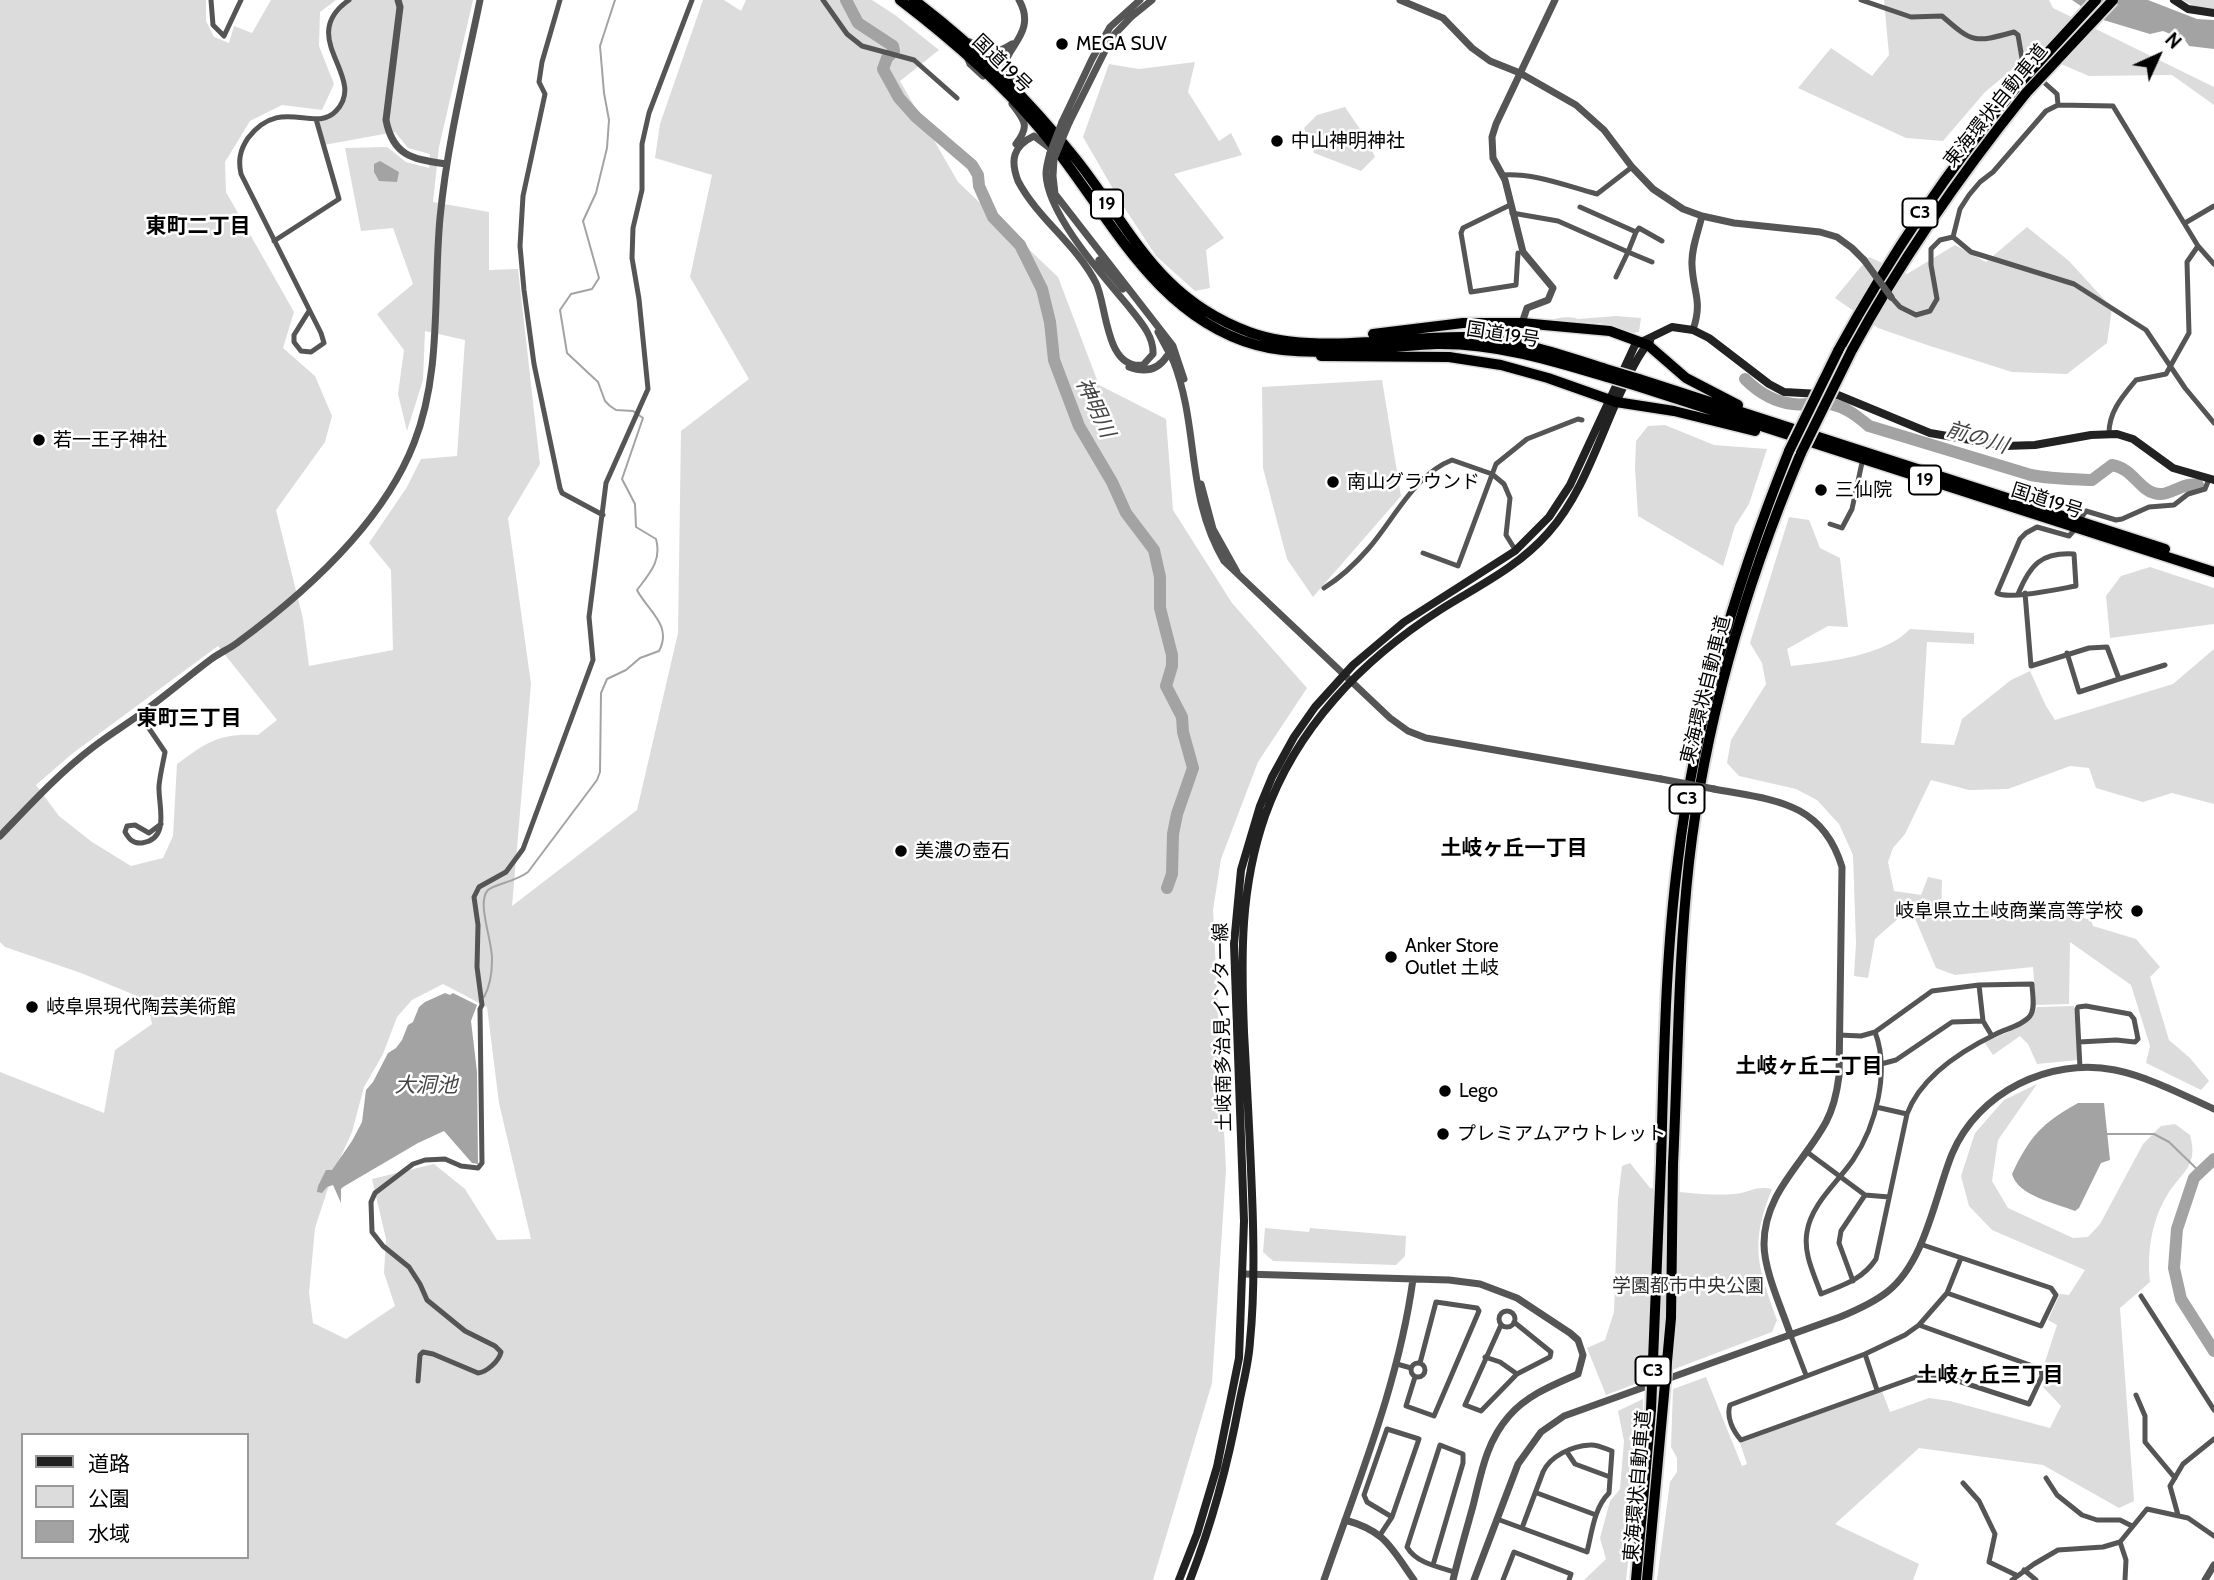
<!DOCTYPE html>
<html>
<head>
<meta charset="utf-8">
<style>
	body { margin:0 }
	#map { position:relative; width:2214px; height:1580px; overflow:hidden; background:#fff; font-family:Cabin,"Noto Sans JP",sans-serif }
	canvas { display:block }
	.legend { position:absolute; left:21px; top:1433px; width:228px; height:126px; box-sizing:border-box; background:#fff; border:2px solid #999; margin:0; padding:9px 12px; list-style:none; font-size:21px; color:#000 }
	.legend li { display:flex; align-items:center; gap:14px; height:35px }
	.legend b { width:35px; border:2px solid #999 }
	.north { position:absolute; left:2123px; top:21px; width:70px; height:70px; -webkit-text-stroke:5px #fff; paint-order:stroke; rotate:45deg; font-size:19px; font-weight:700; line-height:28px; text-align:center; color:#000 }
	.north::after { content:''; display:block; margin:auto; width:24px; height:32px; background:#000; clip-path:polygon(50% 0,100% 100%,50% 72%,0 100%) }
</style>
</head>
<body>
<div id="map">
<canvas width="2214" height="1580"></canvas>
<ul class="legend">
<li><b style="height:9px;background:#222"></b>道路</li>
<li><b style="height:19px;background:#dcdcdc"></b>公園</li>
<li><b style="height:19px;background:#a3a3a3"></b>水域</li>
</ul>
<div class="north">N</div>
</div>
<script>
const ctx = document.querySelector('canvas').getContext('2d');
ctx.lineJoin = 'round';
function fill(path, color) {
  ctx.fillStyle = color;
  ctx.fill(path, 'evenodd');
}
function strokePath(path, color, width, dash) {
  ctx.strokeStyle = color;
  ctx.lineWidth = width;
  ctx.lineCap = dash ? 'butt' : 'round';
  ctx.setLineDash(dash || []);
  ctx.stroke(path);
}
function drawText(font, color, halo, rows, align = 'center') {
  ctx.font = font + ' Cabin,"Noto Sans JP",sans-serif';
  ctx.lineWidth = 5;
  ctx.setLineDash([]);
  ctx.textBaseline = 'middle';
  ctx.strokeStyle = halo;
  ctx.fillStyle = color;
  for (const [text, x, y, turn = 0] of rows) {
    ctx.save();
    ctx.translate(x, y);
    ctx.rotate((+turn || 0) * Math.PI / 180);
    ctx.textAlign = isNaN(turn) ? turn : align;
    if (halo) ctx.strokeText(text, 0, 0);
    ctx.fillText(text, 0, 0);
    ctx.restore();
  }
}
const green = new Path2D(`
	M0,0H206V21L214,37L229,43L234,26L252,33L271,0H336L320,12L319,46L334,84L322,110L282,105L250,121L225,162L226,192L294,312L283,348L315,376L332,416L325,442L276,510L303,619L309,666L393,650L391,570L369,543L407,487L421,459L457,456L465,340L425,331L423,380L407,431L398,394L404,350L377,314L413,284L393,228L361,231L345,148L387,147L406,162L429,168L430,154L408,148L395,132L324,145L316,119L336,111L345,90L328,27L349,0H473L439,147L433,202L489,212V270L518,269L540,464L508,518L531,684L512,906L637,810L678,633L681,431L749,379L690,277L712,175L655,158L660,124L703,0H724L741,11L746,0H872L895,15L939,50L900,81L958,182L1058,277L1099,385L1166,419L1173,510L1232,603L1307,688L1258,762L1221,859L1213,910L1226,1170L1212,1383L1153,1580H0V1072L104,1113L115,1050L152,1024L147,1000L81,973L5,947L0,942ZM218,646L277,720L258,735C219,733 207,742 177,764L173,836L163,858L131,866L92,842L59,816L36,785L73,753ZM443,984L487,1007L499,1103L531,1239L497,1240L465,1189L434,1164L372,1179L386,1239L384,1273L395,1306L346,1339L313,1323L309,1293L315,1228L332,1176L352,1132L364,1087L383,1054L397,1017L412,1000ZM23,1435H247V1557H23Z
	M1884,0H2049L2053,8L2214,87V105L2172,75L2089,76L2033,52L1985,92L1943,141L1906,138L1798,88L1831,48L1872,76L1889,55Z
	M2182,0H2214V14L2208,13Z
	M1195,62L1188,92L1219,141L1231,133L1242,155L1174,174L1224,238L1206,250L1210,288L1195,291L1156,256L1120,201L1083,137L1109,64L1139,69Z
	M1345,107L1366,138L1375,157L1361,171L1314,153L1304,128L1317,115Z
	M2027,227L2069,261L2112,308L2107,343L2067,374L2012,372L1927,345L1878,328L1835,298L1869,257L1907,274L1955,245L1986,262Z
	M1616,316L1641,318L1639,332L1633,333L1600,323L1548,322C1556,317 1569,316 1578,319Z
	M1382,380L1401,496L1313,597L1287,559L1263,468L1262,387Z
	M1665,425L1714,445L1767,449L1749,504L1735,526L1723,566L1638,516L1635,468L1636,441L1648,426Z
	M1789,517L1809,520L1820,548L1840,558L1848,627L1828,626L1787,649L1791,666C1826,662 1885,656 1910,629L1974,633V644L1927,642L1921,743L1954,745L1962,719L2011,680L2030,671L2046,706L2055,720L2173,684L2214,649V804L2172,793L2143,802L2096,788L2089,768L2070,766L2008,789L1969,790L1931,780L1905,834L1893,848L1888,862L1894,891L1921,895L1928,877L1942,880L1941,913L1977,918L1993,903L2052,909L2091,920L2093,926L2136,939L2160,967L2150,977L2169,1040L2190,1058L2209,1081L2201,1090L2146,1063L2150,1046L2131,985L2070,942L2069,1004L2036,1005L2033,967L1955,975L1936,968L1914,916H1901L1875,939L1868,978L1854,976L1856,943L1853,855L1839,824L1817,800L1796,789L1739,776L1727,763L1731,740L1766,684L1762,663L1750,643Z
	M2150,567L2214,588V624L2110,638L2106,596L2121,576Z
	M2074,1006L2078,1060L2037,1064L2028,1044L2020,1036L1993,1055L1985,1043C2002,1032 2030,1029 2037,1007Z
	M2037,1084L1998,1140L1992,1181L2008,1208L2073,1238L2088,1237L2100,1224L2143,1144L2161,1126L2175,1124L2190,1135C2199,1168 2181,1171 2166,1197C2151,1223 2147,1253 2150,1282L2120,1308L2134,1501L2119,1508L2043,1465L1919,1448L1835,1524L1919,1564L1913,1580H1657L1670,1482L1677,1472V1458L1671,1447L1673,1389L1706,1377L1742,1466L1747,1464L1740,1443L1882,1391L1890,1412L1929,1398L1950,1401L2050,1428L2061,1406L2043,1387L2050,1369L2045,1362L2057,1325L2048,1320L2060,1294L2069,1295L2085,1270L1992,1230L1969,1206L1961,1176L1975,1133L2004,1100Z
	M1630,1163L1650,1188C1678,1192 1706,1196 1734,1194C1750,1193 1754,1185 1772,1189C1749,1245 1758,1267 1777,1320L1772,1332L1606,1395L1587,1348L1605,1340L1614,1312L1618,1199L1622,1166Z
	M1265,1228L1309,1232L1310,1228L1406,1236L1405,1256L1396,1265L1273,1261L1263,1252Z
	M1643,1399L1642,1445L1626,1580H1584L1606,1559L1600,1538L1610,1501L1620,1489L1624,1441L1618,1411Z`);
const water = new Path2D(`
	M2072,0H2148L2197,19L2214,20V49L2189,46L2185,40L2163,31L2150,34L2100,19Z
	M380,161L399,172L397,182L379,181L374,172V164Z
	M445,993L450,995L453,993L477,1005L471,1021L477,1072L478,1164L472,1163L444,1131L418,1143L343,1187L341,1189V1203L333,1185L327,1187L322,1193L317,1192L318,1186L326,1170H332L352,1141L362,1122L366,1090L373,1082L388,1053L396,1048L402,1040L408,1025L413,1022L419,1007L425,1002Z
	M2078,1103H2104L2110,1160L2101,1163L2079,1208L2075,1211C2055,1203 2018,1196 2012,1174C2030,1136 2042,1123 2078,1103Z`);
const stream = new Path2D(`
	M484,997C490,986 492,973 492,960C493,942 476,902 488,890C495,884 515,882 528,872L597,780L600,772L601,693L607,679L626,670L640,658L659,651C673,625 647,610 637,590C650,573 662,560 656,539L636,527L635,504L622,479L643,418L633,411L616,410L610,406L605,401L598,382L567,353L560,310L571,294L592,289L599,278L583,221L596,193L607,148L609,120L604,93L600,46L615,0
	M2107,1134H2154L2169,1142L2200,1172`);
const river = new Path2D(`
	M846,0L858,23L893,46L894,51L887,58L883,69L899,98L916,117L972,165L978,175L979,186L993,217L1020,245L1042,289L1050,322L1054,360L1079,426L1112,482L1126,513L1154,550L1160,577V608L1172,655V666L1166,686L1182,717L1183,732L1193,768L1177,814L1173,834L1172,874L1167,888
	M1745,379C1757,391 1774,402 1793,404C1805,406 1819,401 1831,404C1846,407 1858,417 1869,426L2031,475C2051,479 2071,479 2092,480L2112,465C2132,468 2139,489 2154,493C2170,498 2183,481 2198,485
	M2214,1159L2194,1178L2177,1229L2174,1268L2181,1299L2214,1351`);
const minor = new Path2D(`
	M211,0L213,25L224,36L241,0
	M560,0L542,62L539,82L545,94L523,196L520,246L524,290L534,364L560,488L562,493L603,515
	M823,0L847,34L862,46L914,60L957,98
	M1861,0L1911,17L1942,16C1973,43 1974,43 2014,32L2018,35L2023,64L2031,71
	M2039,78L2057,94L2058,105
	M1503,175C1535,173 1566,186 1597,194L1632,167
	M1510,205L1463,228L1461,233L1471,292L1516,285L1518,253
	M1512,213L1558,221L1628,252L1636,232L1580,207
	M2185,223L2214,206
	M1636,232L1639,228L1662,241
	M1953,237L1960,209L1969,195L1980,182L1993,172L2046,111L2058,105L2113,106L2198,246L2214,264
	M274,241L339,199L316,119
	M1616,277L1628,252L1652,262
	M1891,297L1900,307L1916,315L1930,311L1937,299L1931,265V249L1940,240L1953,237L1971,252L2074,284L2146,330L2185,388L2214,423
	M309,311L294,335V342L301,351L311,352L324,343L321,333L241,174C238,160 240,150 248,138C281,95 314,134 336,111C369,77 295,38 349,0
	M2109,433C2109,411 2123,396 2136,380L2166,374L2189,333L2187,262L2198,246
	M2079,521L2086,511L2116,520L2122,519L2149,507L2174,505L2188,494L2205,489L2209,479
	M1830,524L1842,528L1852,509L1863,458
	M1423,553L1458,566L1496,464L1527,439L1578,419L1582,420
	M1324,588C1340,578 1356,563 1369,548C1394,519 1415,474 1452,460L1492,474L1504,484L1510,498L1506,535L1516,551
	M2025,593L2031,666L2089,648L2107,647L2119,679L2165,665
	M2018,594C2030,565 2041,552 2074,554L2076,586C2059,589 2009,600 1997,593L2020,539L2026,533L2037,527L2069,536L2076,528
	M2067,653L2079,692L2119,679
	M140,715L165,752C163,763 160,775 159,786C158,805 171,839 142,843C133,844 129,839 125,832L127,826L135,825L149,833L161,824
	M1979,985L1983,1021L1992,1036
	M1839,1035L1861,1036L1875,1032L1932,991L1979,985L2032,984C2032,993 2036,1008 2030,1016C2023,1025 2006,1029 1996,1034C1961,1051 1921,1076 1907,1114L1876,1259C1862,1280 1843,1285 1821,1294C1814,1274 1803,1253 1807,1232C1811,1204 1838,1182 1853,1160C1876,1126 1890,1071 1875,1032
	M2079,1042L2116,1040L2135,1042L2138,1039L2134,1019L2130,1014L2086,1006L2078,1007L2077,1009L2080,1068
	M1881,1064L1896,1060L1952,1022L1983,1021
	M1876,1107L1907,1114
	M1807,1152L1865,1195L1889,1197
	M1920,1244L2051,1288L2056,1295L2041,1326L1947,1293
	M1853,1281L1839,1243L1841,1231L1865,1195
	M2141,1296L2214,1410
	M1499 1319a8 8 0 1 1 16 0a8 8 0 1 1-16 0Z
	M1501,1325L1465,1405L1481,1411L1517,1374L1550,1357L1551,1352L1514,1322
	M1919,1325L2041,1369L2042,1376L2029,1404L1949,1378L1932,1375L1916,1377L1741,1440C1733,1431 1726,1417 1730,1405L1865,1354L1905,1335L1919,1325L1947,1293L1961,1258
	M1791,1336L1806,1375
	M1865,1354L1877,1390
	M1485,1357L1500,1362L1517,1374
	M1411 1370a7 7 0 1 1 14 0a7 7 0 1 1-14 0Z
	M1397,1364L1411,1368
	M1415,1377L1406,1406L1434,1416L1479,1311L1477,1308L1436,1302L1420,1363
	M418,1381L420,1355L423,1352L433,1354L478,1373C487,1372 499,1361 501,1352L495,1346L465,1331L427,1300L420,1284L409,1267L383,1246L372,1232L371,1202L375,1193L413,1164L425,1160L445,1159L461,1166L478,1168L482,1163L480,1009L482,1005L477,967L478,925L474,897L479,887L506,872L523,849L593,660L589,617L606,483L648,389L639,299L632,258L633,228L642,190V144L649,113L692,0
	M2136,1395L2145,1416V1442L2175,1478
	M1567,1452L1575,1464L1610,1477
	M2046,1478L2057,1495L2082,1515L2097,1520H2120L2132,1526
	M1963,1483L1979,1501L1995,1534L1989,1562L2016,1575
	M1537,1493L1596,1515
	M2178,1515L2170,1486L2183,1464L2214,1439
	M1497,1519L1587,1552C1592,1532 1594,1508 1609,1493L1612,1451C1606,1449 1597,1444 1590,1445C1572,1446 1550,1456 1543,1472L1522,1528
	M1380,1535L1392,1517L1419,1439L1387,1429L1364,1495L1367,1502L1392,1517
	M2120,1542L2126,1560L2125,1580
	M1433,1565L1463,1463V1454L1440,1445L1407,1547C1416,1563 1438,1567 1455,1572
	M2024,1570L2036,1580
	M1503,1580L1514,1552L1571,1574L1569,1580
	M2012,1580L2034,1564L2058,1550L2103,1547L2120,1542L2147,1509L2188,1518L2214,1536`);
const tertiary = new Path2D(`
	M398,0L400,7L386,120C393,157 414,159 446,164
	M1400,0L1443,18L1472,48L1490,61L1520,73L1576,105L1604,130L1632,167L1653,189L1683,209L1702,216L1734,223L1820,232L1837,237L1852,248L1864,260
	M970,42C987,52 994,56 1012,44
	M967,56L970,64L983,76
	M1012,81C986,54 1042,40 1019,0
	M1012,104C1025,121 1030,126 1016,144
	M1062,122L1092,59L1110,27L1140,0
	M1069,123L1112,37L1131,17L1152,0
	M1050,153C1048,160 1046,167 1046,174C1047,214 1104,277 1129,307C1140,321 1154,336 1153,354L1143,365C1105,370 1107,305 1096,283C1077,245 1038,219 1018,181C1010,160 1013,146 1034,136L1051,149
	M1054,159L1053,176L1055,194L1173,346L1184,379
	M1099,260L1123,289
	M1522,323L1527,308L1548,300L1553,288L1523,252L1505,180L1493,158L1492,137L1496,124L1555,0
	M1693,330C1703,300 1693,293 1692,265C1691,249 1698,232 1702,216
	M1173,360C1200,429 1185,495 1224,561L1390,718L1408,731L1426,738L1661,779
	M1129,367C1145,373 1158,370 1167,356
	M1201,484L1213,529L1237,572
	M1714,789C1773,800 1822,801 1842,867L1839,1076C1837,1092 1834,1107 1826,1122C1804,1163 1764,1193 1764,1244C1764,1271 1782,1309 1791,1336
	M0,836C29,806 58,774 92,748C107,736 124,726 139,715C164,697 186,678 210,660C219,653 229,649 237,643C305,593 383,523 414,443C442,372 433,293 440,218C447,144 465,73 480,0
	M1244,1274L1449,1280L1480,1284L1517,1298L1570,1333L1578,1340L1583,1355L1578,1374C1553,1385 1527,1395 1509,1416C1486,1442 1481,1474 1473,1506C1466,1531 1459,1555 1453,1580
	M1664,1380L1840,1317C1857,1310 1873,1303 1887,1292C1925,1263 1935,1196 1952,1154C1978,1092 2050,1057 2115,1070C2149,1077 2183,1095 2214,1109
	M1345,1520C1386,1531 1391,1548 1414,1580
	M1324,1580C1358,1481 1399,1383 1413,1279
	M1474,1580L1518,1464L1541,1432L1564,1416L1653,1384
	M2205,1580L2214,1565`);
const secondary = new Path2D(`
	M2174,0L2188,9L2214,13
	M1179,1580L1197,1534L1217,1467L1239,1358L1244,1221L1234,944L1241,870L1260,806L1272,777L1294,737L1315,707L1353,665L1404,622L1515,551L1549,517L1570,485L1635,345L1672,327L1693,330L1709,338L1769,384L1784,392L1838,395L1930,433L2005,446L2035,445L2091,435L2117,434L2133,439L2173,468L2214,480
	M1190,1580C1212,1523 1228,1464 1239,1404C1243,1383 1249,1362 1250,1341C1255,1292 1254,1243 1252,1194C1250,1140 1247,1086 1244,1032C1241,956 1240,888 1265,816C1296,728 1362,660 1440,610C1478,586 1517,568 1548,533C1582,495 1598,442 1619,396C1628,377 1636,358 1650,341`);
const trunk = new Path2D(`
	M900,0C951,39 999,80 1040,129C1106,207 1150,315 1256,345C1309,360 1381,346 1436,344C1495,343 1551,360 1607,377
	M914,0C975,46 1028,99 1076,159C1132,230 1157,298 1249,332C1314,356 1400,335 1470,337C1517,339 1565,356 1609,370
	M1373,334L1463,323H1522L1610,331L1648,345L1686,378L1738,405
	M1321,356L1449,357L1501,365L1548,378L1616,402L1674,411L1755,431
	M1639,379L2165,549
	M1637,386L2214,572`);
const motorway = new Path2D(`
	M1852,350C1902,258 1961,174 2026,93
	M1838,351C1890,256 1949,168 2018,85
	M1661,1162C1664,1061 1665,960 1678,860C1695,718 1736,583 1789,451
	M1673,1164C1678,1063 1678,961 1689,862C1705,721 1746,583 1801,453`);
const tertiaryBridge = new Path2D(`
	M1050,153L1062,122
	M1054,159L1069,123
	M1864,260L1891,297
	M1158,332L1173,360
	M1661,779L1714,789`);
const trunkBridge = new Path2D(`
	M1609,370L1639,379
	M1607,377L1637,386`);
const motorwayBridge = new Path2D(`
	M2018,85L2096,0
	M2026,93L2113,0
	M1789,451L1838,351
	M1801,453L1852,350
	M1636,1580L1651,1410L1661,1162
	M1647,1580L1671,1318L1673,1164`);
const markers = [
	[1062,44,7,"#000"],
	[1277,141,7,"#000"],
	[39,440,7,"#000"],
	[1333,482,7,"#000"],
	[1821,490,7,"#000"],
	[901,851,7,"#000"],
	[2137,911,7,"#000"],
	[1391,957,7,"#000"],
	[32,1007,7,"#000"],
	[1445,1091,7,"#000"],
	[1443,1134,7,"#000"]
];
const shields = [
	[1107,204,32],
	[1920,213,35],
	[1925,480,32],
	[1687,799,35],
	[1653,1371,35]
];
const shieldNames = [
	["19",1107,204],
	["C3",1920,213],
	["19",1925,480],
	["C3",1687,799],
	["C3",1653,1371]
];
const poiNames = [
	["MEGA SUV",1076,44],
	["中山神明神社",1291,141],
	["若一王子神社",53,440],
	["南山グラウンド",1347,482],
	["三仙院",1835,490],
	["美濃の壺石",915,851],
	["岐阜県立土岐商業高等学校",2123,911,"right"],
	["Anker Store",1405,946],
	["Outlet 土岐",1405,968],
	["岐阜県現代陶芸美術館",46,1007],
	["Lego",1459,1091],
	["プレミアムアウトレット",1457,1134]
];
const streetNames = [
	["国道19号",1002,64,44],
	["東海環状自動車道",1996,106,-51],
	["国道19号",1503,335,9],
	["国道19号",2047,501,18],
	["東海環状自動車道",1706,690,-76],
	["土岐南多治見インター線",1223,1027,-91],
	["東海環状自動車道",1638,1486,-85]
];
const parkNames = [
	["学園都市中央公園",1688,1286]
];
const neighbourhoodNames = [
	["東町二丁目",198,227],
	["東町三丁目",189,719],
	["土岐ヶ丘一丁目",1514,849],
	["土岐ヶ丘二丁目",1809,1067],
	["土岐ヶ丘三丁目",1990,1376]
];
const waterNames = [
	["神明川",1095,408,65],
	["前の川",1977,438,17],
	["大洞池",426,1086]
];
fill(green, '#dcdcdc');
fill(water, '#a3a3a3');
strokePath(stream, '#a3a3a3', 2);
strokePath(river, '#a3a3a3', 12);
strokePath(trunk, '#dbdbdb', 13);
strokePath(motorway, '#dbdbdb', 14);
strokePath(minor, '#555', 5);
strokePath(tertiary, '#555', 7);
strokePath(secondary, '#222', 8);
strokePath(trunk, '#000', 10);
strokePath(motorway, '#000', 10);
strokePath(trunkBridge, '#dbdbdb', 13, []);
strokePath(motorwayBridge, '#dbdbdb', 14, []);
strokePath(tertiaryBridge, '#555', 7);
strokePath(trunkBridge, '#000', 10);
strokePath(motorwayBridge, '#000', 10);
for (const [x, y, r, color] of markers) {
  const dot = new Path2D();
  dot.arc(x, y, r, 0, 2 * Math.PI);
  ctx.fillStyle = color;
  ctx.fill(dot);
  strokePath(dot, '#fff', 2.5);
}
for (const [x, y, w] of shields) {
  const box = new Path2D();
  box.roundRect(x - w / 2, y - 14.5, w, 29, 5);
  ctx.fillStyle = '#fff';
  ctx.fill(box);
  strokePath(box, '#000', 2);
}
drawText('bold 18px', '#000', null, shieldNames);
drawText('19px', '#000', '#fff', poiNames, 'left');
drawText('19px', '#000', '#fff', streetNames);
drawText('19px', '#333', '#fff', parkNames);
drawText('bold 21px', '#000', '#fff', neighbourhoodNames);
drawText('italic 21px', '#444', '#fff', waterNames);
</script>
</body>
</html>
